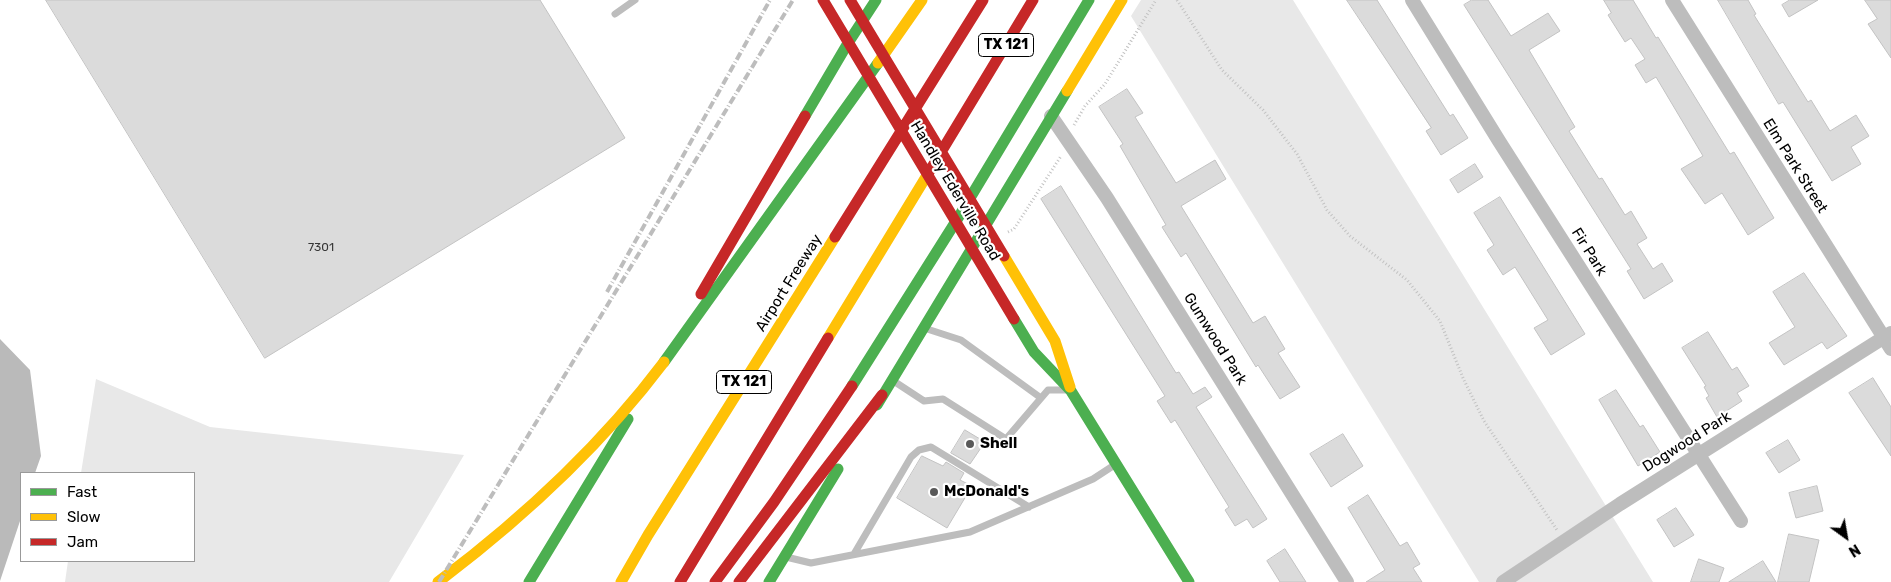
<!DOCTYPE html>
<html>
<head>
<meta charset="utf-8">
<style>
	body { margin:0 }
	#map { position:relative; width:1891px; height:582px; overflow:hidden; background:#fff; font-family:Rubik,sans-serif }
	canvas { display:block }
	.legend { position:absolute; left:20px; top:472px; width:175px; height:90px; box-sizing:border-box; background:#fff; border:1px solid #999; margin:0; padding:6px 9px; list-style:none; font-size:15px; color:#000 }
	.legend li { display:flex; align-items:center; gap:10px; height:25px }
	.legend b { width:25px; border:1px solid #999 }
	.north { position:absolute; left:1821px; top:512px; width:50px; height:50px; -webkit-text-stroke:4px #fff; paint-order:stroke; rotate:148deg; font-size:14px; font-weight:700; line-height:20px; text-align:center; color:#000 }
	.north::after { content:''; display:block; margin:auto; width:18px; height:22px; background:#000; clip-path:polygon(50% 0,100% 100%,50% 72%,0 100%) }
</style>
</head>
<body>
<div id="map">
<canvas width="1891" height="582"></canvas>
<ul class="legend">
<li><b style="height:6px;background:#4caf50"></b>Fast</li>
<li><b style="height:6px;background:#ffc107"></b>Slow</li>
<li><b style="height:6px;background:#c62828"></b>Jam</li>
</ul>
<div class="north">N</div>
</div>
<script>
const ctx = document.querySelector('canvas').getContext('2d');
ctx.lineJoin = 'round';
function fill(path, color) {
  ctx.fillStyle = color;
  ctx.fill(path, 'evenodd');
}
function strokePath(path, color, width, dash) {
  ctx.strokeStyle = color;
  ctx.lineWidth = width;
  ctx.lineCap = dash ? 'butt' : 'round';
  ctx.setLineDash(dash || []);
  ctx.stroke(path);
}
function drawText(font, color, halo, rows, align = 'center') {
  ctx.font = font + ' Rubik,sans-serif';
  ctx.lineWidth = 4.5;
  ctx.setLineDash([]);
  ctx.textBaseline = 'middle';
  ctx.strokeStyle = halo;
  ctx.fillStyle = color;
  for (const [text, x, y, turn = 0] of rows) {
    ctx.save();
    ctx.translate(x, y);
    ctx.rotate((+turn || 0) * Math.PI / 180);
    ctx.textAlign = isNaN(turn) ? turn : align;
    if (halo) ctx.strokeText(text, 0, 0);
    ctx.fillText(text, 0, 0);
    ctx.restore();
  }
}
const green = new Path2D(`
	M1141,0H1293L1653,582H1479L1131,16Z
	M96,379L210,427L464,455L389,582H65L68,561H194V473H81Z`);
const water = new Path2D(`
	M0,339L30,370L41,456L35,473H21V518L0,581Z`);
const building = new Path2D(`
	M46,0H540L625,138L265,358Z
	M1347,0H1377L1450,116L1453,114L1468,138L1441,155L1426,131L1431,128Z
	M1472,0H1488L1511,36L1548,13L1560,31L1529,50L1575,127L1569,131L1599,179L1602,178L1625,215L1631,211L1647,238L1637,244L1653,269L1662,263L1673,281L1644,299L1627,271L1631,269L1464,5Z
	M1604,0H1633L1656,38L1658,37L1730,154L1734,152L1774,218L1748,235L1722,193L1705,204L1681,169L1703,156L1656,77L1646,83L1635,65L1645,59L1631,38L1625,42L1608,15L1611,13Z
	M1718,0H1748L1756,14L1754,15L1808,102L1811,100L1830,131L1856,115L1869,136L1851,147L1861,164L1832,181L1783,102L1779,104Z
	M1790,0H1818L1789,17L1782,5Z
	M1865,0H1891V58L1868,24L1877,19Z
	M1127,89L1143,113L1135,117L1176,183L1215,160L1226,179L1181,206L1253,323L1265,316L1285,349L1278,353L1300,387L1280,399L1258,365L1256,367L1186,253L1181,257L1162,227L1166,225L1120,146L1123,144L1099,107Z
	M1475,164L1483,177L1458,193L1450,180Z
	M1061,186L1176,373L1179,372L1193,394L1205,387L1212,397L1196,407L1267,519L1253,528L1247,519L1235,526L1225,510L1229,507L1175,420L1171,423L1157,401L1165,396L1041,199Z
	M1500,197L1585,334L1551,355L1534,328L1548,320L1515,267L1503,275L1487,250L1494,245L1474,213Z
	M1804,273L1847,336L1827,349L1822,342L1784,365L1769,343L1795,327L1773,292Z
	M1708,332L1732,370L1737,367L1749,386L1737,393L1742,401L1717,417L1706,398L1709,396L1704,387L1706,386L1682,348Z
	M1873,378L1891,407V456L1849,393Z
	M1616,390L1640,427L1643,425L1660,452L1638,466L1599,400Z
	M965,430L985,442L970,464L951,453Z
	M1343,434L1363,466L1331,487L1310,454Z
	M1788,440L1800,460L1779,473L1766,453Z
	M922,456L943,466L946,462L964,473L960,480L972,486L947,528L897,498Z
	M1817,486L1823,511L1796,518L1789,493Z
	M1368,495L1400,546L1407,542L1420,564L1413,568L1422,582H1366L1385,570L1348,508Z
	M1676,508L1694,535L1674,547L1657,520Z
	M1789,534L1819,540L1809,582H1778Z
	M1285,549L1306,582H1280L1267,561Z
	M1699,559L1724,568L1719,582H1691Z
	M1763,561L1776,582H1729Z`);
const path = new Path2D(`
	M1177,0L1222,70L1263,110L1297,154L1327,210L1350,236L1407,280L1440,321L1463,378L1484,421L1557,530
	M1074,125L1085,106L1105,84L1156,0
	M1008,232L1014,229L1061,156`);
const lane = new Path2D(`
	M615,14L635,0
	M924,328L961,340L1041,398
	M892,380L924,401L943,399L1006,439L1048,390H1066
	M854,554L911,457L919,450L931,447L1029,507
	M786,557L811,563L970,532L1093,479L1116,464`);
const street = new Path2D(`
	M1412,0L1499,141L1741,521
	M1672,0L1891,349
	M1051,116L1107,198L1347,582
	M1503,582L1620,504L1891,333`);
const fast = new Path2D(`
	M848,43L876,0
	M805,116L848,43
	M1014,319L1034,352L1071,391L1189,582
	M664,362L878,63
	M852,386L958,218L1089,0
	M877,405L1067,91
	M529,582L628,419
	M769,582L838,469`);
const slow = new Path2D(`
	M878,63L922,0
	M1067,91L1122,0
	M1004,256L1055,341L1070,387
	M828,338L929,172
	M438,582C523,518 600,447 664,362
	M621,582L648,535L835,237`);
const jam = new Path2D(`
	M823,0L1014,319
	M850,0L1004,256
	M929,172L1033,0
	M835,237L983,0
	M701,294L805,116
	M680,582L828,338
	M715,582L774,502L852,386
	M739,582L882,395`);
const rail = new Path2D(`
	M607,292L770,0
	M439,582L793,0`);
const markers = [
	[970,444,5,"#595959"],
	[934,492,5,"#595959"]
];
const numberNames = [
	["7301",321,248]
];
const shields = [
	[1006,45,55],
	[744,382,55]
];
const shieldNames = [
	["TX 121",1006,45],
	["TX 121",744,382]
];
const streetNames = [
	["Elm Park Street",1795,166,58],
	["Handley Ederville Road",955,191,59],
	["Fir Park",1589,252,58],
	["Airport Freeway",789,283,-58],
	["Gumwood Park",1215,339,58],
	["Dogwood Park",1687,442,-32]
];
const poiNames = [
	["Shell",980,444],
	["McDonald's",944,492]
];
fill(green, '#e8e8e8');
fill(water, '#bababa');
fill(building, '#dbdbdb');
strokePath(building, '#c3c3c3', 1);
strokePath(path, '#c2c2c2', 3, [1, 2.5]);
strokePath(lane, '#bdbdbd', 7);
strokePath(street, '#bdbdbd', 14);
strokePath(fast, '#4caf50', 11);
strokePath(slow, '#ffc107', 11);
strokePath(jam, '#c62828', 11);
strokePath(rail, '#bdbdbd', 4, [8, 2.5, 1, 2.5]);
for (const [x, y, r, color] of markers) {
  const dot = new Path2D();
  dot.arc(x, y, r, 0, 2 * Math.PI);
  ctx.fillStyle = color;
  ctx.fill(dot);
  strokePath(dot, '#fff', 2);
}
drawText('12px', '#373737', null, numberNames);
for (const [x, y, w] of shields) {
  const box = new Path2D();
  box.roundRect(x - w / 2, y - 11.5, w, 23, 4);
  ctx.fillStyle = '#fff';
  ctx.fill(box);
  strokePath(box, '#000', 1);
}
drawText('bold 14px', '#000', null, shieldNames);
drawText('15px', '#000', '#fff', streetNames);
drawText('bold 15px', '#000', '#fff', poiNames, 'left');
</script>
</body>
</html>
